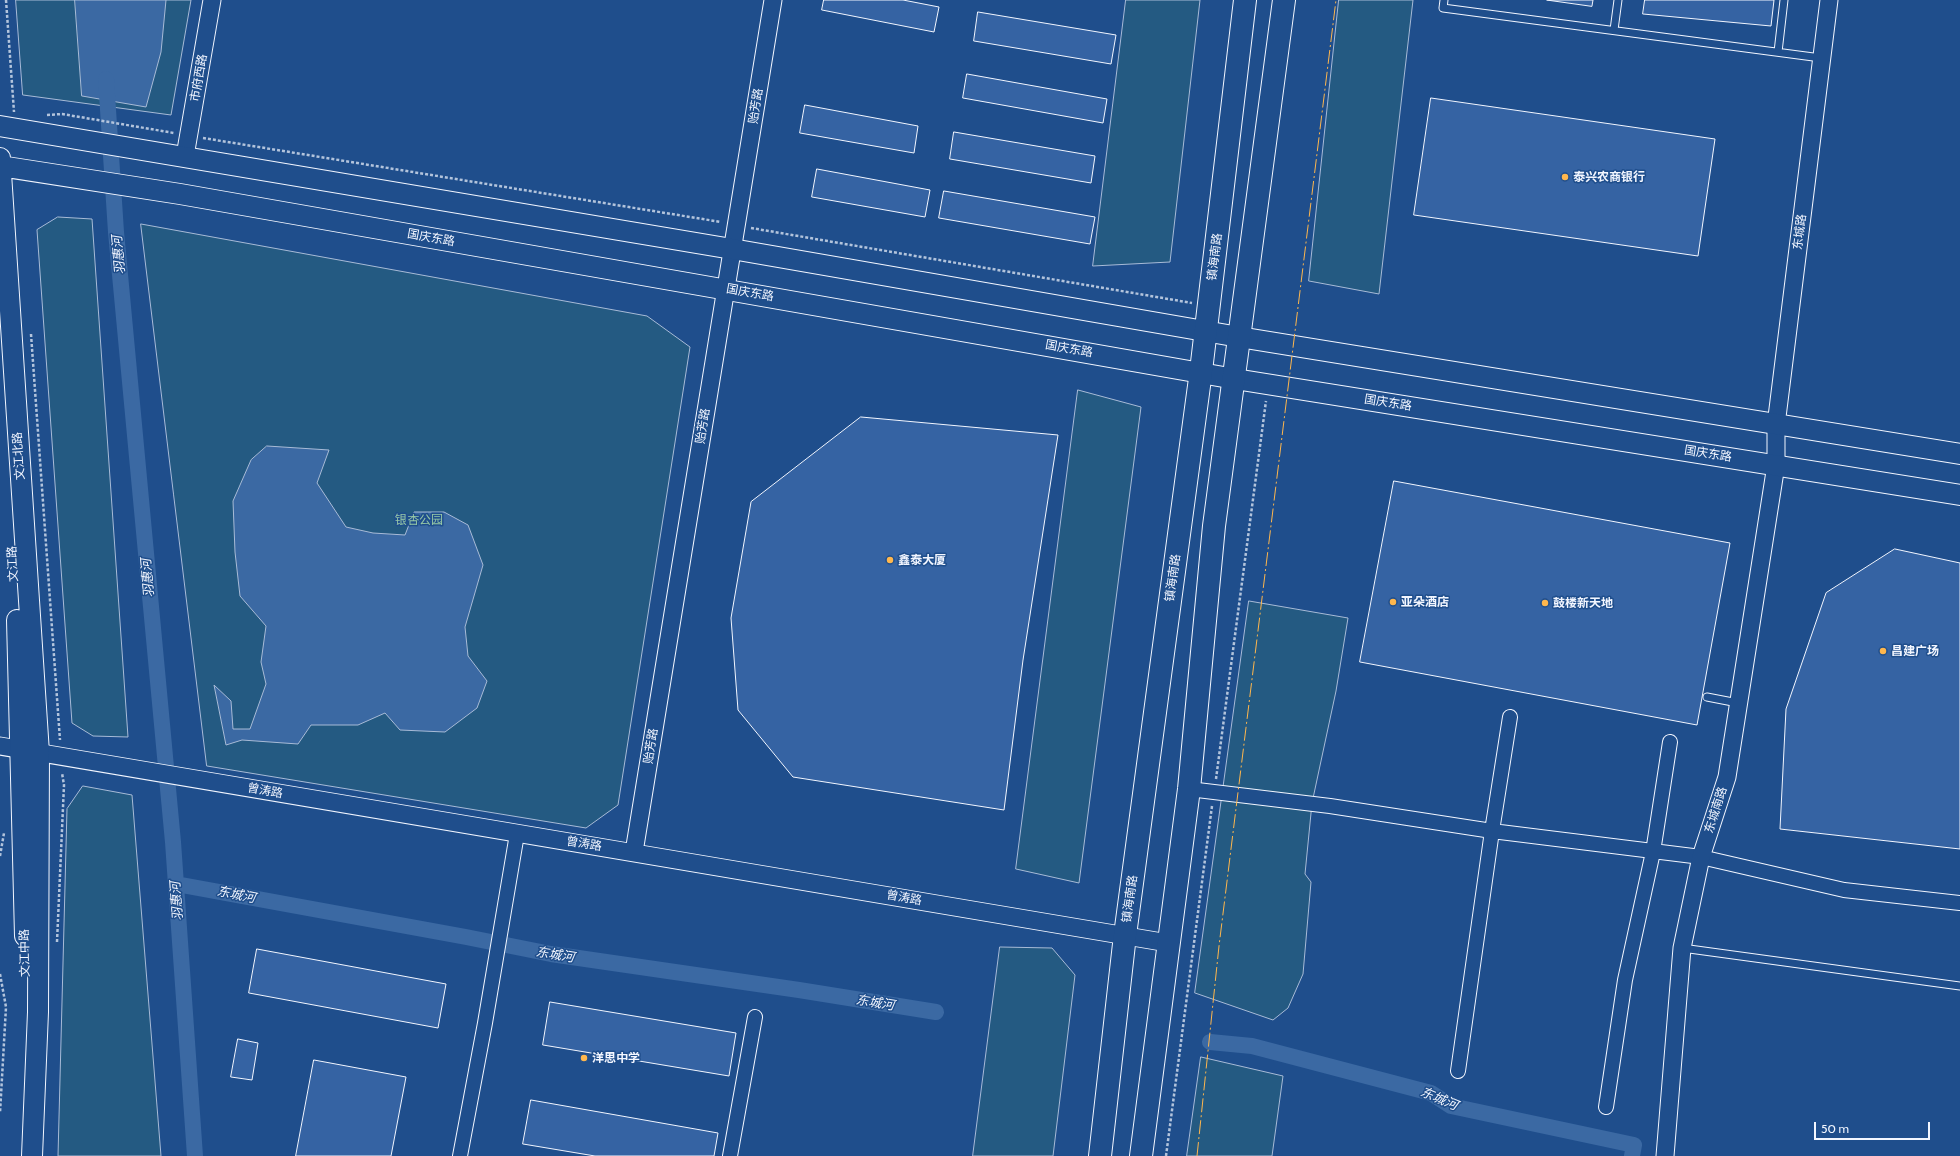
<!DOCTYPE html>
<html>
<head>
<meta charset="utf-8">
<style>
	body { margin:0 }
	#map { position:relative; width:1960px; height:1156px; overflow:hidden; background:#1f4e8c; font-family:Cabin,sans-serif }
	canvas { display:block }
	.scale { position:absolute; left:1814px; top:1122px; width:116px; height:18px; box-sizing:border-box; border:2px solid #f2f6ff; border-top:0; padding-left:5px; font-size:12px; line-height:14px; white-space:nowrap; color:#f2f6ff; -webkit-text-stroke:3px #1f4e8c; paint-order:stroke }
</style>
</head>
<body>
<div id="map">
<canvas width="1960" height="1156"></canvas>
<div class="scale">50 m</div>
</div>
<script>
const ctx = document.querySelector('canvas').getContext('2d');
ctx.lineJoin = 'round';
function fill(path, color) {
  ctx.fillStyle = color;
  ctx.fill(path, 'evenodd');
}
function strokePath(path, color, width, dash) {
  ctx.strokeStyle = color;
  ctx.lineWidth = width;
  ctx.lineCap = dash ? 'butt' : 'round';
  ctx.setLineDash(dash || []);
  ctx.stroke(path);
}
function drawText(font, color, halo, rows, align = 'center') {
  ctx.font = font + ' Cabin,"Noto Sans SC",sans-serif';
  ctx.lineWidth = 3;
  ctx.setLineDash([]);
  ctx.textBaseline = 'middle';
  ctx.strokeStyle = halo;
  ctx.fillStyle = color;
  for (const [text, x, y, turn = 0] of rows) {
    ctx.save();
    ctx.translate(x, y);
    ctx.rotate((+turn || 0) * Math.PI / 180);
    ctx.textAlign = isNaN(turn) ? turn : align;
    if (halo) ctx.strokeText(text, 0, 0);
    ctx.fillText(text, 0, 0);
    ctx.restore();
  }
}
const green = new Path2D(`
	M16,0H191L171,115L23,95Z
	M1126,0H1200L1170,262L1093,266Z
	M1339,0H1413L1379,294L1309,281Z
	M58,217L92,219L128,737L93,736L72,723L37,230Z
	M141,224L647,316L690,347L618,805L586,828L207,766Z
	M1078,390L1141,407L1079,883L1016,869Z
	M1249,601L1348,618L1336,691L1312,803L1305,874L1311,882L1303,974L1288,1008L1273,1020L1195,993Z
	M83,786L132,795L161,1156H58L67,809Z
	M1000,947L1052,948L1075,975L1053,1156H973Z
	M1201,1057L1283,1076L1272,1156H1187Z`);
const water = new Path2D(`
	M75,0H166L161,52L146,107L82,96Z
	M267,446L329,450L317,483L346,527L373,533L405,535L414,512H444L468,525L483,565L465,627L468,656L487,681L477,708L445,732L400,730L385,713L358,725H311L298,744L242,740L226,745L214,685L231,701L233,729H250L266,684L261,662L266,626L240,596L235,552L233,501L251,460Z`);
const canal = new Path2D(`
	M106,79L116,232L173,842L195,1156
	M176,884L466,937L551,954L799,990L936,1012
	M1210,1042L1252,1046L1431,1093L1451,1106L1634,1145L1632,1156`);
const building = new Path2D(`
	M824,0H903L939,7L934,32L822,10Z
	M1547,0H1593L1592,6Z
	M1645,0H1774L1771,26L1643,14Z
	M978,12L1116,35L1111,64L974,41Z
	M967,74L1107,99L1103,123L963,98Z
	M1431,98L1715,139L1698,256L1414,215Z
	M805,105L918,126L914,153L800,133Z
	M954,132L1095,156L1091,183L950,159Z
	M817,169L930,190L925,217L812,197Z
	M944,191L1095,217L1090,244L939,218Z
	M861,417L1058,435L1023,660L1004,810L793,777L738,710L731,618L751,502Z
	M1394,481L1730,543L1697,725L1360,662Z
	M1895,549L1960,563V849L1780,829L1786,709L1826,593Z
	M257,949L446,984L438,1028L249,993Z
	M550,1002L736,1033L729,1076L543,1045Z
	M238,1039L258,1043L252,1080L231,1077Z
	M314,1060L406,1077L391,1156H296Z
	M531,1100L718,1133L714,1156H595L523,1144Z`);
const path = new Path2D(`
	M6,0L14,112
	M47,115L62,114L174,133
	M203,138L721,222
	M751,228L1192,303
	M31,334L60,740
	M1216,779L1266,401
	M0,856L4,833
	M57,942L64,785L62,773
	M0,974L6,1007L0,1113
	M1166,1156L1212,806`);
const service = new Path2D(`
	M1444,0L1443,8L1821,58
	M1614,30L1618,0
	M1778,52L1784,0
	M1707,697L1738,703
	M1682,948L1960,986`);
const minor = new Path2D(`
	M1189,789L1330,806L1492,831L1701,857L1844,890L1960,903
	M1458,1071L1492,831L1510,717
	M1606,1107L1625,980L1653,852L1670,742
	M460,1156L485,1023L517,834
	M730,1156L755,1017`);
const tertiary = new Path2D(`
	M185,156L212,0
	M0,746L1168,943
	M634,852L773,0
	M1665,1156L1682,948L1701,857L1727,777L1776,465V425L1829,0`);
const secondary = new Path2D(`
	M0,126L732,249L1239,337L1960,454
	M0,158L39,753L38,1012L32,1156
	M0,166L180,194L1235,379L1960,495
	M17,620L25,936`);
const trunk = new Path2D(`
	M1100,1156L1125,935L1201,371L1245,0
	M1141,1156L1189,789L1214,526L1284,0`);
const power = new Path2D(`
	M1197,1156L1219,946L1336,0`);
const markers = [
	[1565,177,4,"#ffb74d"],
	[890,560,4,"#ffb74d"],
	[1393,602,4,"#ffb74d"],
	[1545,603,4,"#ffb74d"],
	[1883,651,4,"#ffb74d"],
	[584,1058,4,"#ffb74d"]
];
const streetNames = [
	["市府西路",199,78,-80],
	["贻芳路",756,106,-81],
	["东城路",1800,232,-83],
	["国庆东路",431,238,10],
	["镇海南路",1215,257,-83],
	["国庆东路",750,293,10],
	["国庆东路",1069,349,10],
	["国庆东路",1388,403,9],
	["贻芳路",703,426,-81],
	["国庆东路",1708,454,9],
	["文江北路",19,456,-94],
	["文江路",13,564,-93],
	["镇海南路",1173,578,-82],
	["贻芳路",651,746,-81],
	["曾涛路",265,791,10],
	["东城南路",1716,810,-72],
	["曾涛路",584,844,9],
	["曾涛路",904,898,10],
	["镇海南路",1130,899,-82],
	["文江中路",25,953,-91]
];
const poiNames = [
	["泰兴农商银行",1573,177],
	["鑫泰大厦",898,560],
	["亚朵酒店",1401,602],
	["鼓楼新天地",1553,603],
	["昌建广场",1891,651],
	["洋思中学",592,1058]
];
const parkNames = [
	["银杏公园",419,520]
];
const waterNames = [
	["羽惠河",119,255,-95],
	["羽惠河",148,578,-95],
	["东城河",236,895,11],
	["羽惠河",177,901,-94],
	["东城河",555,955,9],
	["东城河",875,1003,9],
	["东城河",1439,1099,23]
];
fill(green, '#245a82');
strokePath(green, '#a8bbd7', 1);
fill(water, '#3b69a3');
strokePath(water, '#a8bbd7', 1);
strokePath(canal, '#3b69a3', 16);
fill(building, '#3563a3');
strokePath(building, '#f2f6ff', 1);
strokePath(service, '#f2f6ff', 9);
strokePath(minor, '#f2f6ff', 16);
strokePath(tertiary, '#f2f6ff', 19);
strokePath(secondary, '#f2f6ff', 22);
strokePath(trunk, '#f2f6ff', 24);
strokePath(path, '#b3c4dc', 2.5, [3, 2]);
strokePath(service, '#1f4e8c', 7);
strokePath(minor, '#1f4e8c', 14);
strokePath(tertiary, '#1f4e8c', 17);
strokePath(secondary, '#1f4e8c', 20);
strokePath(trunk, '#1f4e8c', 22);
strokePath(power, '#ffb74d', 1, [14, 3, 2, 3]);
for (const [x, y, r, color] of markers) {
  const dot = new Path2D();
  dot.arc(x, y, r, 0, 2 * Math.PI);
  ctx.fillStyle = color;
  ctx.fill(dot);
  strokePath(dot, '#1f4e8c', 1.5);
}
drawText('12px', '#f2f6ff', '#1f4e8c', streetNames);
drawText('bold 12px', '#f2f6ff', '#1f4e8c', poiNames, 'left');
drawText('12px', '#97c8a6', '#1f4e8c', parkNames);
drawText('italic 13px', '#f2f6ff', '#1f4e8c', waterNames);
</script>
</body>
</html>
